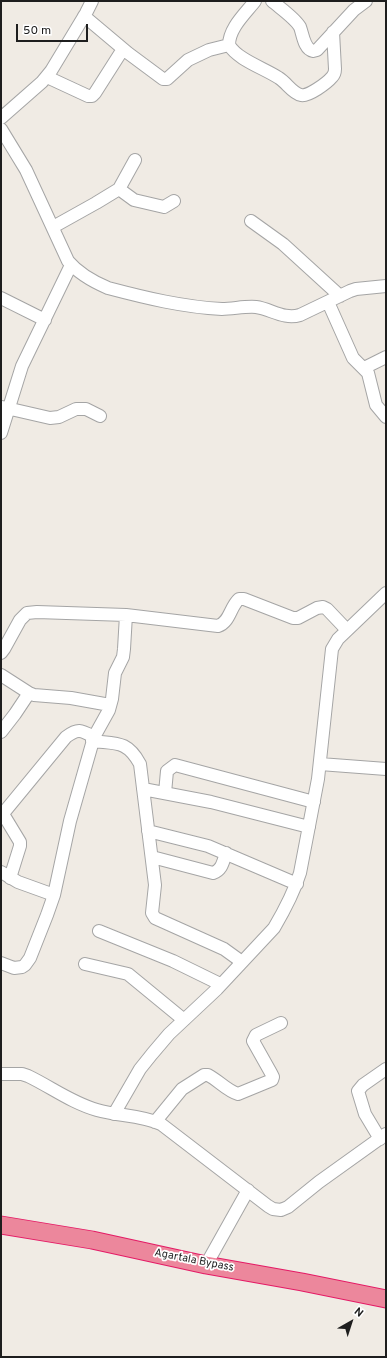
<!DOCTYPE html>
<html>
<head>
<meta charset="utf-8">
<style>
	body { margin:0 }
	#map { position:relative; width:387px; height:1358px; overflow:hidden; background:#f0ebe4; font-family:Overpass,sans-serif }
	canvas { display:block }
	.frame { position:absolute; inset:0; border:2px solid #1e1e1e; pointer-events:none }
	.north { position:absolute; left:331px; top:1302px; width:40px; height:40px; -webkit-text-stroke:3px #fff; paint-order:stroke; rotate:39deg; font-size:11px; font-weight:700; line-height:16px; text-align:center; color:#1e1e1e }
	.north::after { content:''; display:block; margin:auto; width:14px; height:18px; background:#1e1e1e; clip-path:polygon(50% 0,100% 100%,50% 72%,0 100%) }
	.scale { position:absolute; left:16px; top:24px; width:72px; height:18px; box-sizing:border-box; border:2px solid #1e1e1e; border-top:0; padding-left:5px; font-size:12px; line-height:14px; white-space:nowrap; color:#1e1e1e; -webkit-text-stroke:3px #fff; paint-order:stroke }
</style>
</head>
<body>
<div id="map">
<canvas width="387" height="1358"></canvas>
<div class="frame"></div>
<div class="north">N</div>
<div class="scale">50 m</div>
</div>
<script>
const ctx = document.querySelector('canvas').getContext('2d');
ctx.lineJoin = 'round';
function strokePath(path, color, width, dash) {
  ctx.strokeStyle = color;
  ctx.lineWidth = width;
  ctx.lineCap = dash ? 'butt' : 'round';
  ctx.setLineDash(dash || []);
  ctx.stroke(path);
}
function drawText(font, color, halo, rows, align = 'center') {
  ctx.font = font + ' Overpass,sans-serif';
  ctx.lineWidth = 3.5;
  ctx.setLineDash([]);
  ctx.textBaseline = 'middle';
  ctx.strokeStyle = halo;
  ctx.fillStyle = color;
  for (const [text, x, y, turn = 0] of rows) {
    ctx.save();
    ctx.translate(x, y);
    ctx.rotate((+turn || 0) * Math.PI / 180);
    ctx.textAlign = isNaN(turn) ? turn : align;
    if (halo) ctx.strokeText(text, 0, 0);
    ctx.fillText(text, 0, 0);
    ctx.restore();
  }
}
const minor = new Path2D(`
	M255,1C245,14 229,28 229,45C238,60 264,68 279,78C287,83 292,93 301,95C308,97 327,83 332,77C334,75 335,72 335,69L333,32
	M272,1C280,8 295,18 300,27C303,35 304,49 313,51L317,50L354,10L366,1
	M84,16L128,53L163,79H167L188,60L209,50L229,45
	M47,77L88,96H92L95,93L123,49
	M1,118L42,82L51,71L86,13L92,1
	M1,129L26,170L68,261C78,273 94,282 108,288C146,298 183,307 222,309C233,309 245,306 256,307C271,309 284,320 300,315L350,291L356,289L386,286
	M119,189L134,200L164,207L174,201
	M251,221L283,244L340,296
	M53,227L96,203L119,189L135,160
	M1,298L45,320
	M328,302L353,358L368,373L376,405L386,417
	M364,368L386,357
	M2,407L50,418L59,417L76,409H86L100,416
	M1,433L22,366L71,265
	M1,653L4,649L20,620L27,613L37,612L126,615L218,626C230,622 230,607 239,599H244L293,618H298L317,608L323,607L327,609L347,630
	M1,675L29,693L34,695L71,698L110,705
	M1,732L15,714L29,693
	M92,741C116,744 127,740 140,764L155,885L152,913L155,918L224,949L242,962
	M320,764L386,769
	M143,789L211,802L309,827
	M165,793L167,771L175,765L314,802
	M3,814L20,842V846L10,878
	M1,816L66,737C78,728 81,730 94,737
	M148,831L208,846L297,884
	M152,857L213,873C222,870 223,862 226,853
	M1,872L18,882L54,895
	M99,931L173,961L220,984
	M1,963L14,968L22,967L25,965L30,958L47,915L54,895L70,821L94,737L109,710L112,699L115,673L123,657L124,649L126,615
	M85,964L128,974L184,1020
	M1,1074H22L28,1076C51,1087 72,1103 97,1110C118,1116 141,1115 161,1124L268,1206L273,1209L281,1210L288,1207L319,1182L386,1134
	M114,1114L140,1069L152,1054L169,1034L217,989L274,928C284,911 294,892 300,873L318,779L332,649L338,639L386,593
	M155,1122L182,1089L204,1075H208C218,1080 227,1091 238,1094L272,1080L273,1077L271,1073L253,1041L256,1035L281,1023
	M380,1139L365,1114L358,1091L363,1085L386,1069
	M206,1265L248,1190`);
const highway = new Path2D(`
	M1,1225L92,1240L206,1265L302,1282L386,1299`);
const streetNames = [
	["Agartala Bypass",194,1261,11]
];
strokePath(minor, '#a5a5a5', 14);
strokePath(highway, '#e41a65', 19);
strokePath(minor, '#fff', 12);
strokePath(highway, '#ec879c', 17);
drawText('11px', '#1e1e1e', '#fff', streetNames);
</script>
</body>
</html>
